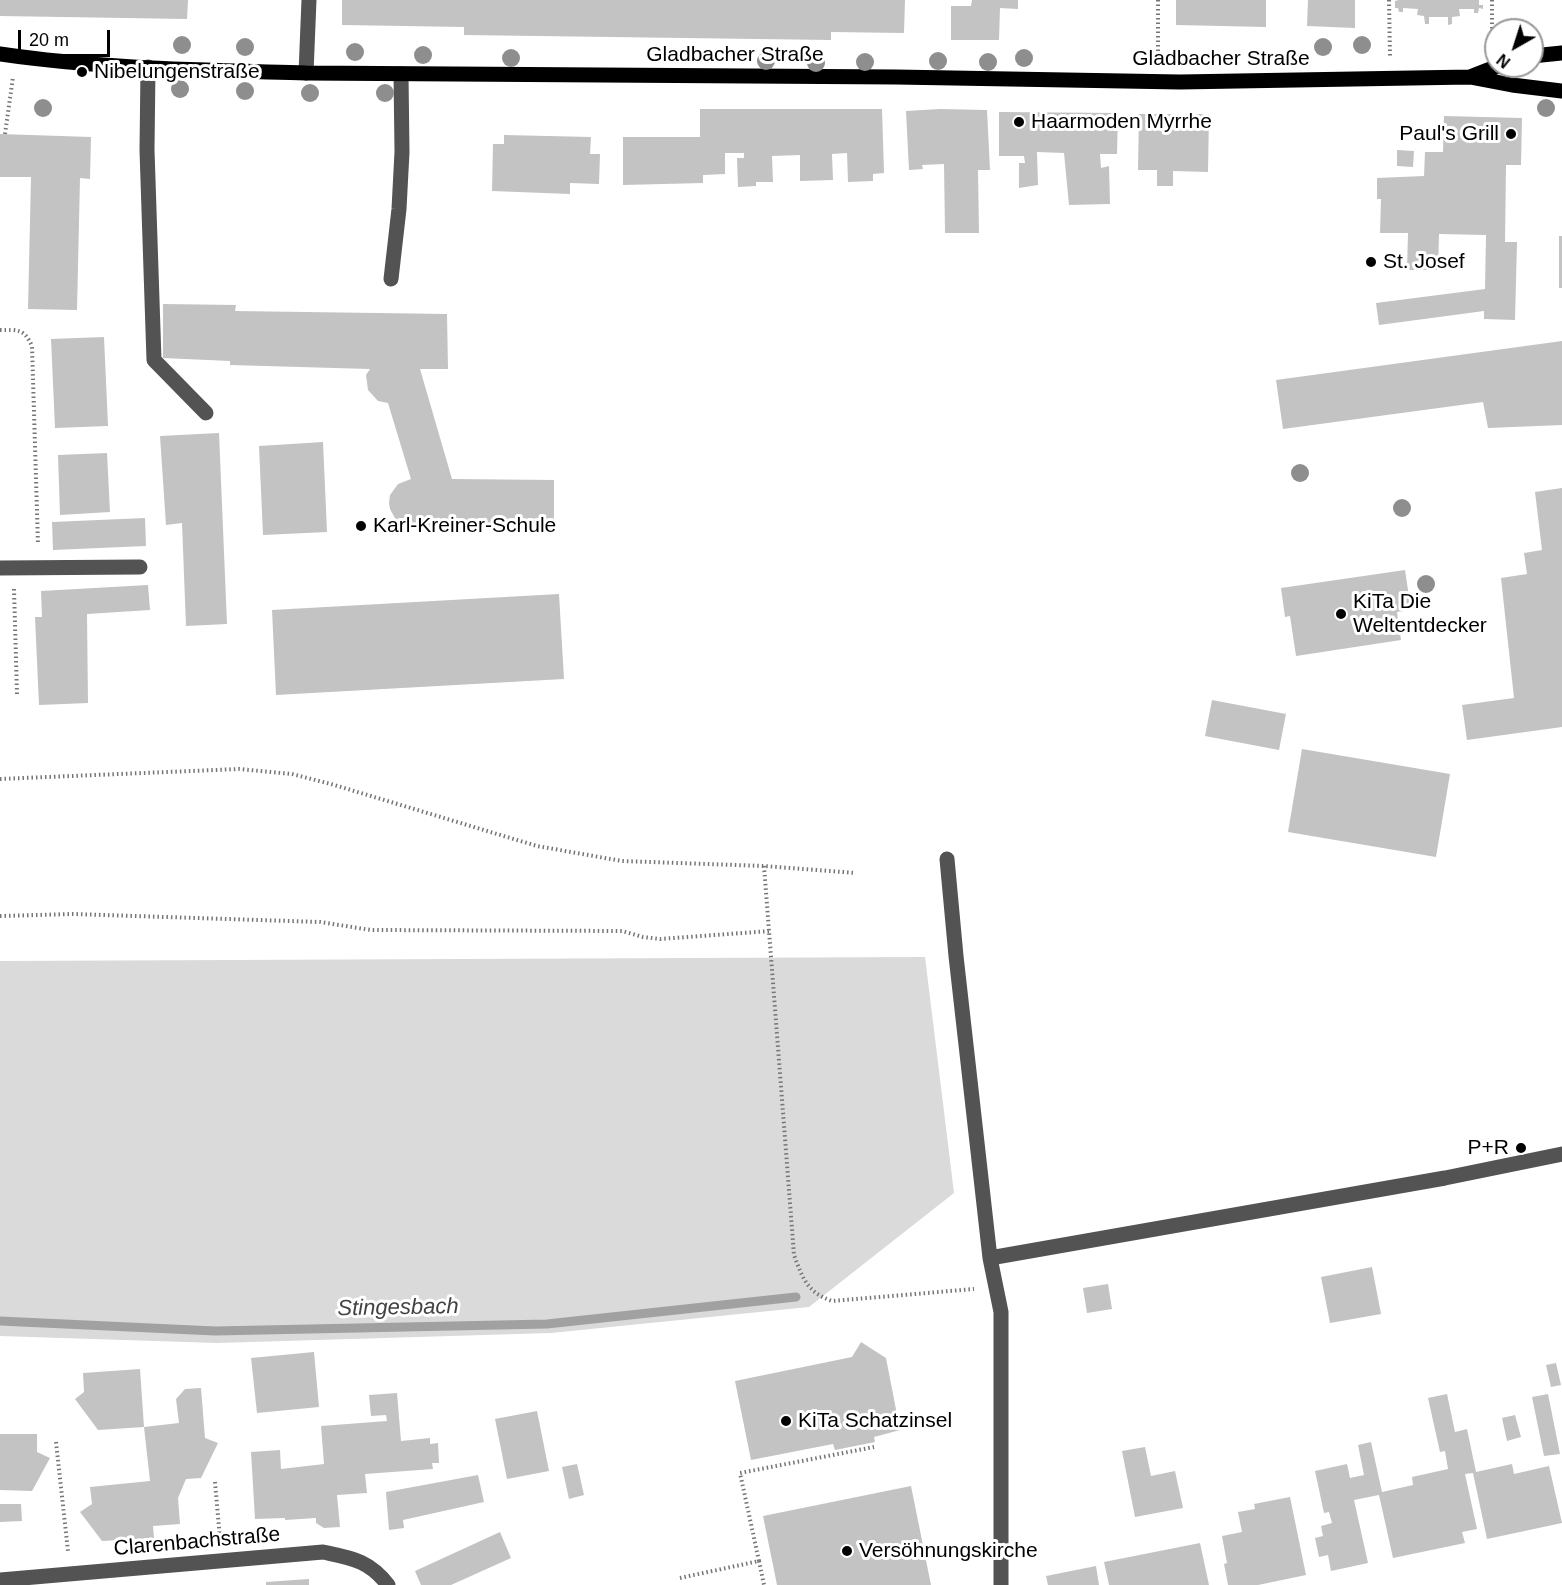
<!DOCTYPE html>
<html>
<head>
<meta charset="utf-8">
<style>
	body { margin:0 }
	#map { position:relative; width:1562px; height:1585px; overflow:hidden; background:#fff; font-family:Helvetica,sans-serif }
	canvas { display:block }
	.north { position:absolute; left:1484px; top:18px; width:60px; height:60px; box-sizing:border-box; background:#fff; border:2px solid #999; border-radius:50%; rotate:219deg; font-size:16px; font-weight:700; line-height:24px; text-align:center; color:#000 }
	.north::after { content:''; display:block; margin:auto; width:21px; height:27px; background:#000; clip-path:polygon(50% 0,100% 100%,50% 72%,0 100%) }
	.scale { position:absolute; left:18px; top:30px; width:92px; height:27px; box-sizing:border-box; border:3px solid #000; border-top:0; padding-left:8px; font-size:18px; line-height:21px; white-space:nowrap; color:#000; -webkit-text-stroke:4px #fff; paint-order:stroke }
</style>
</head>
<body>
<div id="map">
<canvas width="1562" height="1585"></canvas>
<div class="north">N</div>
<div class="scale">20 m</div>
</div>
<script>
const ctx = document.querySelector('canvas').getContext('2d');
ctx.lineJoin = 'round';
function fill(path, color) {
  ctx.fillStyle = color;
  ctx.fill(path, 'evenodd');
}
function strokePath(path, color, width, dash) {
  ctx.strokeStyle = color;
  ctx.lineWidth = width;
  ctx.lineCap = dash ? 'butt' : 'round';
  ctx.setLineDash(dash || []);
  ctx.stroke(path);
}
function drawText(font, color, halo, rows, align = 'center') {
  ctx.font = font + ' Helvetica,sans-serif';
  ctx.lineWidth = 6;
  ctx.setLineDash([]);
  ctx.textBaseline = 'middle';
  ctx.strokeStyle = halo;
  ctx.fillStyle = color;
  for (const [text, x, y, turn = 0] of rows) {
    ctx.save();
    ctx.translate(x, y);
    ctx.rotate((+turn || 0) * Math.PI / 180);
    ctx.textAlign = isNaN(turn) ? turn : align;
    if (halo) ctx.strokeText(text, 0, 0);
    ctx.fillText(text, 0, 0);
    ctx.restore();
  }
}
const green = new Path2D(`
	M925,957L954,1193L809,1307L551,1333L217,1343L0,1336V961Z`);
const stream = new Path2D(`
	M0,1321L215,1331L547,1324L796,1297`);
const building = new Path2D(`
	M0,0H188L187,19L0,16Z
	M342,0H905L904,33L831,32V40L464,35V27L342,25Z
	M972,0H1018V9L1000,8L999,40H951V6H971Z
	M1176,0H1266V27L1176,25Z
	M1308,0H1355V28L1307,26Z
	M1479,0V5H1483V9L1479,8L1478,13H1474V9H1459L1460,16L1452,17V24L1448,25V17H1429V24H1425L1424,16L1417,15L1418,9L1403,8V12H1399L1398,8H1395V1L1399,0Z
	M700,109H882L884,173L873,174V181L848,182L847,153L832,154L833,180L800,181V155L772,156L773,182H756V186L738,187L737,158H744V153H725V174L703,175V183L623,185V137H700Z
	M940,109L987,110L990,170H978L979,233H945L944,164L922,165L923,169L909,170L906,111Z
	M999,112L1118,113L1117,154H1100L1101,168L1109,166L1110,204L1069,205L1064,153L1037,152L1038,185L1019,188V163H1025L1024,156H999Z
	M1139,114H1209L1208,172L1173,171V186H1157V170H1138Z
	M1444,116L1522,118L1521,165H1506L1505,242H1517L1515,320L1484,319V311L1379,325L1376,303L1485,289L1486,235L1439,234L1438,270H1407L1408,233H1380L1381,199H1377V178L1424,176L1425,152H1443Z
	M0,134L91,137L90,179L80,178L77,310L28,309L31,177H0Z
	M504,135L591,137L590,154H600L599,184L570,183V194L492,191L493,144H504Z
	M1397,150L1414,151L1413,167L1397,166Z
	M1559,236H1562V288H1559Z
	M163,304L236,305L235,311L447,314L448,369H420L452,479L554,480V524L433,522V527L407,528L396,520L390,509L389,503L390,495L398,484L411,479L388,403L378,401L368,390L366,375L370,369L230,365V361L163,358Z
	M104,337L108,426L55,428L51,339Z
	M1562,341V425L1488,428L1483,402L1283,429L1276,380Z
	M219,433L227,624L186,626L182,523L166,525L160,436Z
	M323,442L327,532L263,535L259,446Z
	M107,453L110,512L60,515L58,455Z
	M1562,488V727L1467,740L1462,705L1514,698L1501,578L1527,574L1524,553L1542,550L1535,492Z
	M145,518L146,546L53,550L52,522Z
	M1405,570L1411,610L1397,612L1401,640L1296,656L1290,616L1285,617L1281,588Z
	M148,585L150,610L87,614L88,703L39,705L35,617H42L41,591Z
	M559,594L564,679L276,695L272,610Z
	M1212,700L1286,714L1279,750L1205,736Z
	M1302,749L1450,774L1436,857L1288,832Z
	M1372,1267L1381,1314L1330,1323L1321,1277Z
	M1108,1284L1112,1309L1087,1313L1083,1288Z
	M861,1342L886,1358L900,1430L874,1437L875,1442L835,1450L833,1444L751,1460L735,1381L852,1357Z
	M314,1352L319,1407L257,1413L251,1358Z
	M1556,1363L1561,1385L1551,1387L1546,1365Z
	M140,1369L144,1427L98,1430L75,1399L84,1392L83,1373Z
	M201,1388L205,1438L218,1443L201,1478L186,1479L178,1498L180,1524L153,1526L154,1538L102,1541L80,1512L92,1504L90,1487L150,1481L144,1427L179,1423L176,1399L185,1389Z
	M397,1393L401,1441L430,1438V1444L438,1443L439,1463H432L433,1469L365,1474L367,1493L337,1495L340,1527L324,1528L316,1523V1518L285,1520V1518L255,1519L251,1452L280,1450L281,1469L324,1464L321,1426L387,1421L386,1415L371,1416L369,1395Z
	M1447,1394L1455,1432L1467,1429L1476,1472L1512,1464L1514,1474L1549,1466L1562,1523L1487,1539L1473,1473L1465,1474L1477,1529L1462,1532L1465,1543L1393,1558L1379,1495L1354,1500L1368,1563L1331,1571L1328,1555L1319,1557L1315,1538L1323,1536L1321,1526L1332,1523L1329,1512L1324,1513L1315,1471L1347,1464L1350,1478L1364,1475L1358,1445L1371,1442L1382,1492L1413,1485L1412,1477L1448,1469L1445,1451L1440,1452L1428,1398Z
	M1548,1394L1560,1454L1544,1456L1532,1397Z
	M537,1411L549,1471L507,1479L495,1419Z
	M1515,1415L1521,1437L1507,1441L1502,1418Z
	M0,1434H37V1452L50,1458L32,1491L0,1490Z
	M1145,1447L1151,1476L1175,1471L1183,1508L1135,1517L1122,1451Z
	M577,1464L584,1495L569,1499L562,1467Z
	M478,1475L484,1502L403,1520L404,1528L389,1530L386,1492Z
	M911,1486L931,1585H777L763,1516Z
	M1290,1497L1306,1575L1258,1585H1228L1224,1564L1227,1563L1222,1536L1242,1532L1238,1512L1255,1509L1254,1504Z
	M0,1504H21L22,1521L0,1522Z
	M500,1532L511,1558L451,1585H421L415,1571Z
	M1200,1543L1209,1585H1109L1104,1562Z
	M1096,1566L1099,1585H1048L1046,1576Z
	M309,1579V1585H266V1582Z`);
const path = new Path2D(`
	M1158,0V60
	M1389,0L1390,56
	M1492,0V46
	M5,134L13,77
	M0,330C17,330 24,328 32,346L38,545
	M14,589L17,694
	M0,779L239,769L292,774L331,784L537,846L622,861L764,866L856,873
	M764,866L794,1255C803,1279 807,1292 832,1301L974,1289
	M0,916L73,914L320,922L371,930L622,931L643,937L660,939L770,931
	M56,1442L68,1551
	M215,1482L220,1539
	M759,1561L764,1585
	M680,1578L759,1561L740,1473L874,1447`);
const minor = new Path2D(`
	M148,67L147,150L154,360L206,413
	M306,73L309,0
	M391,279L399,209L402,152L401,74
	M0,568L140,567
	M947,859L956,956L990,1258L1001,1312V1585
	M990,1258L1445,1178L1562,1154
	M0,1580L323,1552C351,1558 369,1560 388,1585`);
const major = new Path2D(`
	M0,54C101,69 204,70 306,73L896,77L1180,82L1470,77L1512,85L1562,91
	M1532,56L1562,53
	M1470,77L1498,66`);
const trees = [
	[182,45],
	[1362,45],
	[245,47],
	[1323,47],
	[355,52],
	[423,55],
	[511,58],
	[1024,58],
	[766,61],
	[938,61],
	[865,62],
	[988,62],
	[816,63],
	[180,89],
	[245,91],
	[310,93],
	[385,93],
	[43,108],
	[1546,108],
	[1300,473],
	[1402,508],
	[1426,584]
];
const markers = [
	[82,72,6,"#000"],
	[1019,122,6,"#000"],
	[1511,134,6,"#000"],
	[1371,262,6,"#000"],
	[361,526,6,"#000"],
	[1341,614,6,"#000"],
	[1521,1148,6,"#000"],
	[786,1421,6,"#000"],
	[847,1551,6,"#000"]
];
const streetNames = [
	["Gladbacher Straße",735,55],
	["Gladbacher Straße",1221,59],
	["Clarenbachstraße",197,1542,-5]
];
const poiNames = [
	["Nibelungenstraße",94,72],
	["Haarmoden Myrrhe",1031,122],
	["Paul's Grill",1499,134,"right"],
	["St. Josef",1383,262],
	["Karl-Kreiner-Schule",373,526],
	["KiTa Die",1353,602],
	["Weltentdecker",1353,626],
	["P+R",1509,1148,"right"],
	["KiTa Schatzinsel",798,1421],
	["Versöhnungskirche",859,1551]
];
const waterNames = [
	["Stingesbach",398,1308,-1]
];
fill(green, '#dadada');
strokePath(stream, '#a1a1a1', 9);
fill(building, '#c3c3c3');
strokePath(path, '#757575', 4, [1.5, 3]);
strokePath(minor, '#535353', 15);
strokePath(major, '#000', 15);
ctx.fillStyle = '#8e8e8e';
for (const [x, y] of trees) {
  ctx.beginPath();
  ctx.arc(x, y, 9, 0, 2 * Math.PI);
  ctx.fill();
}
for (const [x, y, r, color] of markers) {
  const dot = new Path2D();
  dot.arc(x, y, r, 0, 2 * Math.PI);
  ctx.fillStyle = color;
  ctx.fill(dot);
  strokePath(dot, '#fff', 2);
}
drawText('21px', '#000', '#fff', streetNames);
drawText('21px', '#000', '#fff', poiNames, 'left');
drawText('italic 22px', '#424242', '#fff', waterNames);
</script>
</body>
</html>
